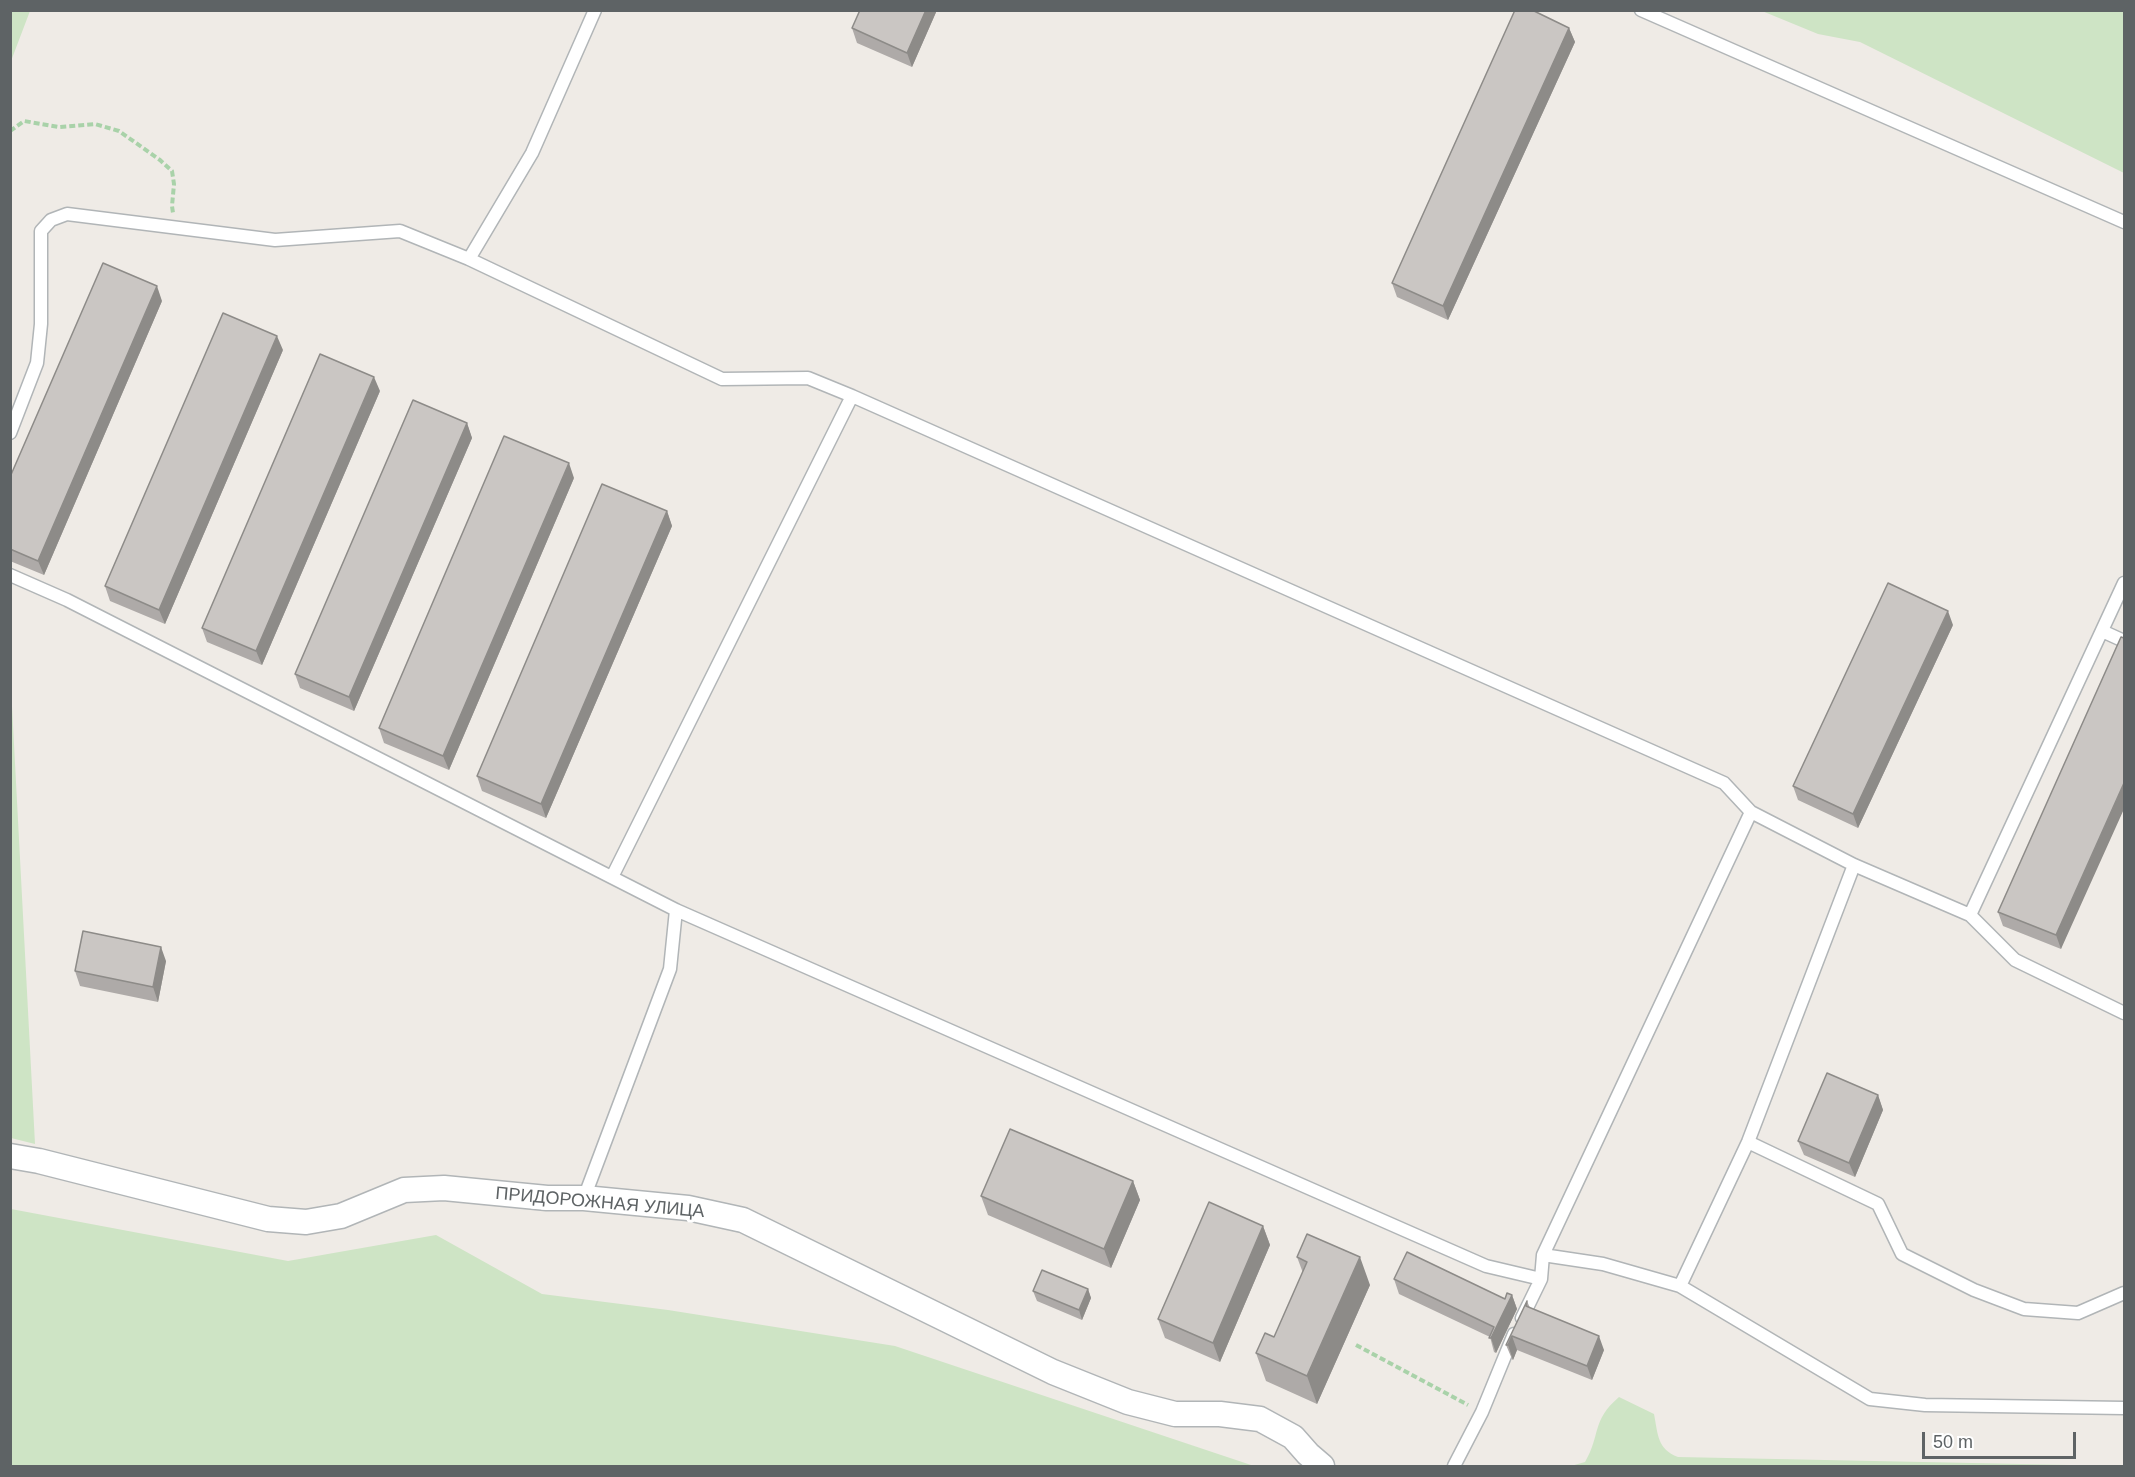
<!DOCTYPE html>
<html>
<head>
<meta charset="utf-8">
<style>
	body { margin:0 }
	#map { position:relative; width:2135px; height:1477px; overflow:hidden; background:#efebe6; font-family:Helvetica,sans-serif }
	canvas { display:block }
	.frame { position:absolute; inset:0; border:12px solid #5e6365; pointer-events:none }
	.scale { position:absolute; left:1922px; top:1432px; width:154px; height:27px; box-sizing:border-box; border:3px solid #5e6365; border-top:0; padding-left:8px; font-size:18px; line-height:21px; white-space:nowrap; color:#5e6365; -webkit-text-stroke:4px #fff; paint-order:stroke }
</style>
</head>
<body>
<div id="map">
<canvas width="2135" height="1477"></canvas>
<div class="frame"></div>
<div class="scale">50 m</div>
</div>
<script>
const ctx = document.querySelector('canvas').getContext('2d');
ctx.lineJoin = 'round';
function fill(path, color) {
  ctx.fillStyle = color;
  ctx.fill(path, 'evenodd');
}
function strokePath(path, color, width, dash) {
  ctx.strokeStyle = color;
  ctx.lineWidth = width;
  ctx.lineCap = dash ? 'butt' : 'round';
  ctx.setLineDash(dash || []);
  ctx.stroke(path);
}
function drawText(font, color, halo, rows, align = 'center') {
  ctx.font = font + ' Helvetica,sans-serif';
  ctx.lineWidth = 6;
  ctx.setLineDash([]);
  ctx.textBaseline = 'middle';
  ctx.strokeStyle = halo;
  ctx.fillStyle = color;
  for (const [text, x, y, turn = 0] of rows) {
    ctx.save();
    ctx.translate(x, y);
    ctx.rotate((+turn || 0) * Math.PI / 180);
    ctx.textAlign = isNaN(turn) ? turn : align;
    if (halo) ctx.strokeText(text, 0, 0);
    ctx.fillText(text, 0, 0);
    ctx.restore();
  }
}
const green = new Path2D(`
	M11,10L30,11L11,61L10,11Z
	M1762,11H2124V173L1860,42L1818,34Z
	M11,687L35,1144L11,1138Z
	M11,1209L288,1261L436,1235L542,1294L668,1310L895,1346L1254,1466H11Z
	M1619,1397L1654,1414C1658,1434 1657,1449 1678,1457L2119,1466H1488H1571L1585,1462C1601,1435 1591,1421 1619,1397Z`);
const path = new Path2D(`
	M10,131L24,121L59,127L95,124L119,131L160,160L172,171L174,184L172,206L173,213
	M1356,1345L1468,1405`);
const service = new Path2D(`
	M1641,10L2124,222
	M469,259L532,153L595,10
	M10,433L37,363L41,324V231L51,220L67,214L275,240L400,231L469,259L722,379L808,378L852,396L1724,783L1751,812L1854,865L1970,915L2015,960L2124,1013
	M10,575L67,600L676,910L1486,1266L1541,1279
	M2102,631L2124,641
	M612,877L852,396
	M1970,915L2124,583
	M1748,1142L1878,1204L1902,1254L1974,1290L2024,1309L2078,1313L2124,1293
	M584,1198L670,969L676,910
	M1543,1255L1603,1264L1680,1286L1870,1399L1925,1405L2124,1408
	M1680,1286L1748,1142L1854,865
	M1522,1318L1541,1279L1543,1255L1751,812
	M1454,1466L1482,1412L1514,1334`);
const minor = new Path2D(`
	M10,1156L39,1161L268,1219L306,1222L341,1216L404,1190L444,1188L547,1198H584L688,1208L743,1220L1053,1372L1128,1402L1175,1414H1220L1260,1419L1293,1437L1308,1454L1322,1466`);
const wall = new Path2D(`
	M937,10L912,67L857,43L852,28Z
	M1569,28L1575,42L1448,320L1397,297L1392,283Z
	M162,301L44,575L10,561V477Z
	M283,350L165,624L110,601L105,586Z
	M380,391L262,665L207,642L202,628Z
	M467,423L472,438L354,711L300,688L295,674Z
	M574,478L449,770L384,743L379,728Z
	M667,511L672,526L546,818L482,791L477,776Z
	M1953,625L1858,828L1798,800L1793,786Z
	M2121,637L2061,949L2003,926L1998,912Z
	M166,961L158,1002L80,986L75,971Z
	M1878,1095L1883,1110L1855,1177L1804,1155L1798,1141Z
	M1133,1181L1140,1200L1111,1268L988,1215L981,1196Z
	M1263,1226L1270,1245L1220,1362L1165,1338L1158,1319Z
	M1297,1257L1370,1285L1317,1404L1266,1381L1256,1353L1274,1337L1303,1273Z
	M1394,1279L1505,1299L1512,1295L1517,1309L1496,1353L1494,1352L1490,1337L1399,1294Z
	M1088,1289L1091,1298L1082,1320L1037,1301L1033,1291Z
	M1527,1301L1530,1308L1604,1350L1592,1380L1517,1350L1513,1360L1512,1359L1506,1345Z`);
const shadedWall = new Path2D(`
	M926,10H937L912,67L907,53Z
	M1569,28L1575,42L1448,320L1443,306Z
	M157,286L162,301L44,575L38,561Z
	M277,336L283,350L165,624L159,610Z
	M374,377L380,391L262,665L256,651Z
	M467,423L472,438L354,711L349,697Z
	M569,463L574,478L449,770L443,756Z
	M667,511L672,526L546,818L541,804Z
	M1948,611L1953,625L1858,828L1853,814Z
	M2124,783V809L2061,949L2056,935Z
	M161,947L166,961L158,1002L153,987Z
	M1878,1095L1883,1110L1855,1177L1849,1163Z
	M1133,1181L1140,1200L1111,1268L1104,1249Z
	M1263,1226L1270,1245L1220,1362L1213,1343Z
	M1360,1257L1370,1285L1317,1404L1307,1376Z
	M1088,1289L1091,1298L1082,1320L1079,1310Z
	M1512,1295L1517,1309L1496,1353L1491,1338Z
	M1512,1336L1517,1350L1513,1360L1508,1345Z
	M1599,1336L1604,1350L1592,1380L1587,1366Z`);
const building = new Path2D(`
	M860,10H926L907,53L852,28Z
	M1515,10H1532L1569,28L1443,306L1392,283Z
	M103,263L157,286L38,561L10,549V477Z
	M223,313L277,336L159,610L105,586Z
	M320,354L374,377L256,651L202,628Z
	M413,400L467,423L349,697L295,674Z
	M504,436L569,463L443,756L379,728Z
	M602,484L667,511L541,804L477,776Z
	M1888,583L1948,611L1853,814L1793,786Z
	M2121,637L2124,638V783L2056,935L1998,912Z
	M83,931L161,947L153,987L75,971Z
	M1827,1073L1878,1095L1849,1163L1798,1141Z
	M1010,1129L1133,1181L1104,1249L981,1196Z
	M1209,1202L1263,1226L1213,1343L1158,1319Z
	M1307,1234L1360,1257L1307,1376L1256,1353L1265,1333L1274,1337L1307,1262L1297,1257Z
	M1407,1252L1505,1299L1507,1293L1512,1295L1491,1338H1489L1494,1327L1394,1279Z
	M1042,1270L1088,1289L1079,1310L1033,1291Z
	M1527,1301L1526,1306L1599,1336L1587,1366L1512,1336L1508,1345H1506Z`);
const streetNames = [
	["ПРИДОРОЖНАЯ УЛИЦА",600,1203,5]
];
fill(green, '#cee4c5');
strokePath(service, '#b1b5b7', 15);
strokePath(minor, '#b1b5b7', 27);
strokePath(path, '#a9d2a9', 4, [6, 3]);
strokePath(service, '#fff', 12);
strokePath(minor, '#fff', 24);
fill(wall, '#aeaaa8');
fill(shadedWall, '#8d8b88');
fill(building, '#cac6c3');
strokePath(building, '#8d8b88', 1.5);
drawText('18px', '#5e6365', '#fff', streetNames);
</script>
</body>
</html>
